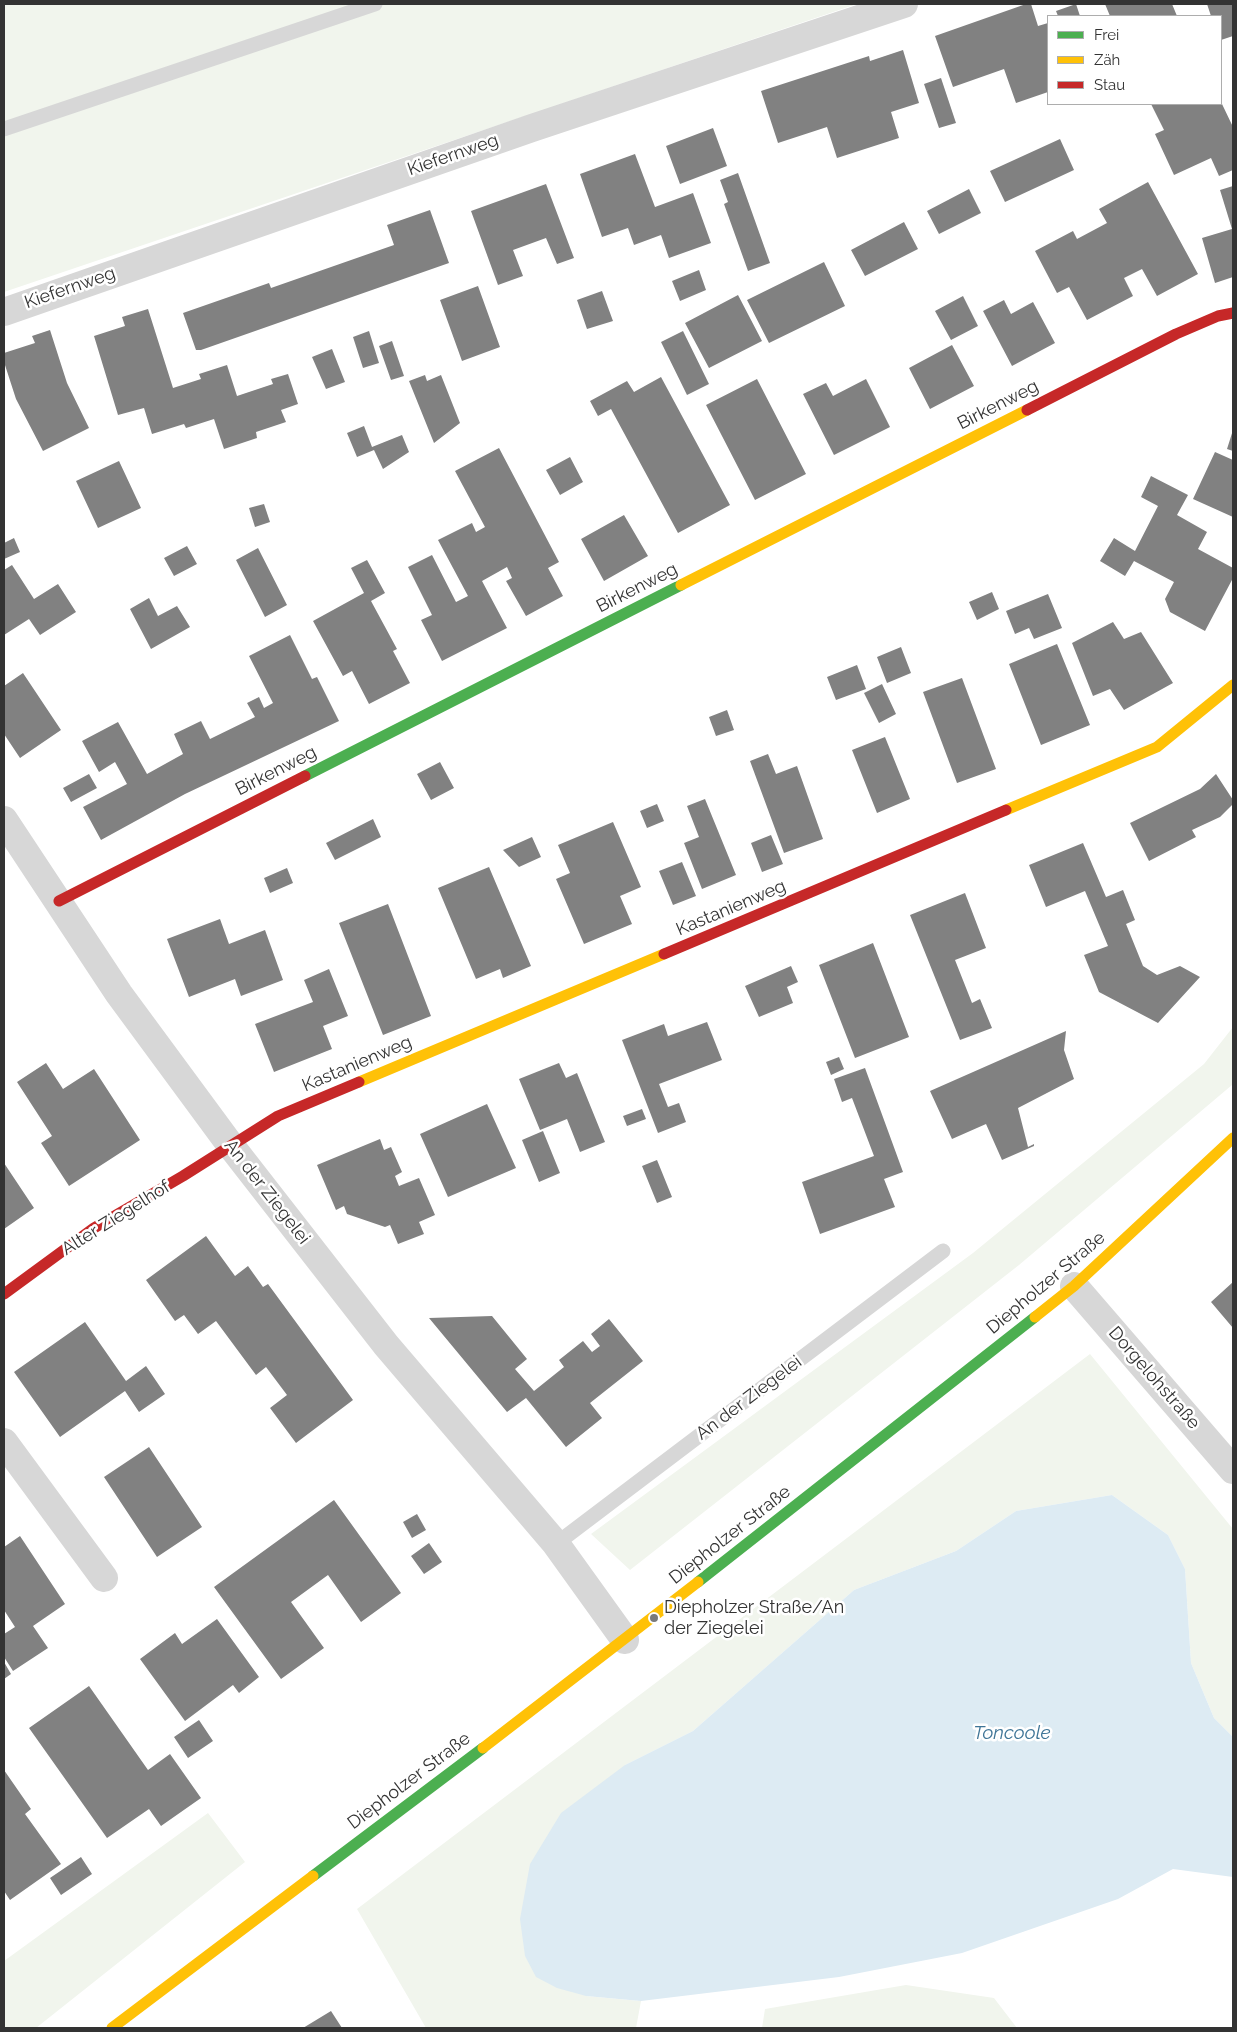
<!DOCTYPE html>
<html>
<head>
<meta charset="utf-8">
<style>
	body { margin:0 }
	#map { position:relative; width:1237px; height:2032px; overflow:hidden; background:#fff; font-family:Raleway,sans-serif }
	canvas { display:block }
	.frame { position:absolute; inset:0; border:5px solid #333; pointer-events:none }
	.legend { position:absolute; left:1047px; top:15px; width:175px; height:90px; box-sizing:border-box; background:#fff; border:1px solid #adadad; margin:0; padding:6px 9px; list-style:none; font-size:15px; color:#333 }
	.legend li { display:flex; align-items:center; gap:10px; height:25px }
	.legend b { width:25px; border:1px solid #adadad }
</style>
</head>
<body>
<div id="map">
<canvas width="1237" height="2032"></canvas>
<div class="frame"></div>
<ul class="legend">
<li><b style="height:6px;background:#4caf50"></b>Frei</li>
<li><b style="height:6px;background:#ffc107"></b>Zäh</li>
<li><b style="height:6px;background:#c62828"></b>Stau</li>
</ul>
</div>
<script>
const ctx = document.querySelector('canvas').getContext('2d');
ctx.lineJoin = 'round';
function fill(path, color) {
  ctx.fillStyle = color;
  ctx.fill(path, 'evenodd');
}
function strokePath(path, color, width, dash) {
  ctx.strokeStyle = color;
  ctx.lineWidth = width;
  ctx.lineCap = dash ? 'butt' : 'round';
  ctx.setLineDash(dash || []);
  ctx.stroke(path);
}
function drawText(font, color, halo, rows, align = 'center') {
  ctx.font = font + ' Raleway,sans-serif';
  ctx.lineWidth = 5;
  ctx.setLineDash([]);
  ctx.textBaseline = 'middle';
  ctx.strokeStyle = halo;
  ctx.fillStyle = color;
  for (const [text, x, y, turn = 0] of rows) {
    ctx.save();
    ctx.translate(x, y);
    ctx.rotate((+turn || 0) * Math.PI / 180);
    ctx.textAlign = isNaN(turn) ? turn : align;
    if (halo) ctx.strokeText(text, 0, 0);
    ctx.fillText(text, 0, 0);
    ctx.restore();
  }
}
const green = new Path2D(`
	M4,4H857L4,292Z
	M1233,1027L1232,1085L1019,1265L630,1570L591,1534L973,1253L1204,1064Z
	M1090,1354L1233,1529V1737L1214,1718L1191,1663L1185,1569L1168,1535L1112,1495L1016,1511L956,1551L854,1590L693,1731L625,1765L586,1996L641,2001L636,2028H426L357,1909Z
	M208,1813L245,1862L36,2028H4V1961Z
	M906,1985L994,1998L1017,2028H762L765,2009Z`);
const water = new Path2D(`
	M1112,1495L1168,1535L1185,1569L1191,1663L1214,1718L1233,1737V1877L1173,1869L1118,1899L962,1953L839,1977L641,2001L586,1996L557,1988L536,1977L525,1956L520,1919L530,1864L561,1813L625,1765L693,1731L854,1590L956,1551L1016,1511Z`);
const building = new Path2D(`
	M1026,4H1031L1038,26L1048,23V92L1016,103L1004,69L953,87L935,36Z
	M1076,4L1080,16H1058L1056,11Z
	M1105,4H1172L1177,16H1110Z
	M1207,4H1233V36L1221,40V16H1211Z
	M903,50L919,103L891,112L899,138L837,158L827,127L778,143L761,91L869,56L870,61Z
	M941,78L956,123L939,128L924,84Z
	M1151,104H1222L1233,127V170L1219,176L1211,158L1174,175L1155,134L1164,130Z
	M713,128L727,166L680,184L666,146Z
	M1060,139L1074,170L1005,202L990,171Z
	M635,154L655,207L693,193L711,243L669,258L661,235L634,245L628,228L602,237L580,174Z
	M738,173L770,263L748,271L724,204L728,202L720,180Z
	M1148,182L1198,274L1157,296L1142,269L1124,278L1133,296L1087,320L1069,287L1057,293L1035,251L1073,231L1077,239L1107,223L1099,209Z
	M546,184L574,258L557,264L546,238L513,250L523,276L498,285L471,211Z
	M1233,186V277L1215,283L1202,238L1232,229L1220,190Z
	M969,189L981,213L939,234L927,211Z
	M430,210L449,263L201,350H196L183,313L269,283L271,288L394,245L387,225Z
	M904,222L918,249L865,276L851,250Z
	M824,262L845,306L769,343L747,300Z
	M699,270L706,290L680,301L672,281Z
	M478,286L500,347L462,361L440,300Z
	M602,291L613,321L587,329L577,300Z
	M738,295L762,341L709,368L685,323Z
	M963,296L978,326L951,340L935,311Z
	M1004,300L1011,314L1033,302L1055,343L1012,366L983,311Z
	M148,309L173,388L201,379L199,374L227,365L237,396L273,384L271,379L288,374L298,404L281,410L286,422L256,432L257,438L224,449L214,419L186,428L184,424L152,434L144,408L118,415L94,336L125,326L122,317Z
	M50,330L67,383L89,428L43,451L16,399L4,362V353L35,343L32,336Z
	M369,331L379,363L363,368L353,337Z
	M683,331L709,384L687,395L661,342Z
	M392,341L404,376L391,380L379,346Z
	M952,345L974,386L930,409L909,368Z
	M332,349L345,382L326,389L312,357Z
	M425,375L427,381L441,375L460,423L434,443L409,381Z
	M661,377L730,505L678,533L611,409L598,416L590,401L627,381L634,392Z
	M757,379L806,474L755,500L706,405Z
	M866,379L890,427L834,455L803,394L826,383L833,396Z
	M364,426L372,447L402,435L409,452L383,469L374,450L357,457L347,433Z
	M1233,430V451L1227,449Z
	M499,448L559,562L548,568L563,596L526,616L506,581L512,578L507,567L482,581L507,628L442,661L421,620L432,615L408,567L432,555L456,602L468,596L438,540L472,523L476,532L485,527L455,471Z
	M1215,452L1233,460V517L1193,499Z
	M570,457L583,482L560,495L546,470Z
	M119,461L141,508L98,528L76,481Z
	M1151,476L1188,495L1177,515L1207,532L1198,549L1233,568V578L1205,631L1170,612L1165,599L1174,582L1134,561L1125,576L1100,561L1114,538L1135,551L1158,506L1141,497Z
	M264,504L270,522L255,527L249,508Z
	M624,515L648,556L604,581L581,539Z
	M14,538L20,552L4,559V543Z
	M187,546L197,564L174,576L164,558Z
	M258,548L287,605L265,617L236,560Z
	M367,560L385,593L371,601L397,649L393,651L410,683L369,704L352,671L343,676L313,621L364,593L351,568Z
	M12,565L34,599L58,584L76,612L40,635L29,619L4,635V570Z
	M992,592L999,609L977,620L969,602Z
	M1048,594L1062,628L1034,639L1029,628L1015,634L1006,611Z
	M149,598L158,616L177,606L190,627L151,649L130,609Z
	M1113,622L1124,639L1141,632L1173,683L1124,710L1110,689L1093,696L1072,643Z
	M290,635L312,679L317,677L339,721L185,794L101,840L83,807L127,784L115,762L99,772L82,741L118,722L147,774L183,754L174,734L201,721L210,739L255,717L247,703L259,697L264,708L273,703L249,656Z
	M1057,644L1090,725L1041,745L1009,664Z
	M901,647L911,673L887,683L877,657Z
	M857,665L866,689L836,700L827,677Z
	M23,673L61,730L20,758L4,734V686Z
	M962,678L996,769L957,783L923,692Z
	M882,684L896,714L879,723L864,693Z
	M727,710L734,730L716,736L709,717Z
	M885,737L910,799L877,813L852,750Z
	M768,754L776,774L797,766L823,839L784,853L750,761Z
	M440,762L454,788L431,800L417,774Z
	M89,774L97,788L71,802L63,788Z
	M1216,774L1233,800V804L1220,817L1192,830L1196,837L1149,861L1130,823L1200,789Z
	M705,799L736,875L702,889L684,843L699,837L687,806Z
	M657,804L664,821L647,828L640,811Z
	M373,819L381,837L335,860L326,843Z
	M613,822L641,887L620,896L632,924L584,944L556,879L570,873L558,845Z
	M771,835L783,864L762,872L751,843Z
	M532,837L541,857L519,867L503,850Z
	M1083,843L1106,897L1123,890L1135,920L1126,924L1143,966L1157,975L1180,966L1200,977L1158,1023L1099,992L1084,955L1108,946L1085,891L1046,907L1029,865Z
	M682,862L696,896L673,905L659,871Z
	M489,867L531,966L503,978L500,969L476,979L438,888Z
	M287,868L293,883L270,893L264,878Z
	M965,893L986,948L955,960L972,1003L980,999L992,1028L960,1040L910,915Z
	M388,904L431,1016L383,1035L339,923Z
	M220,919L229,944L265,930L283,980L241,996L235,979L189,997L167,939Z
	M873,943L909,1037L855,1058L819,965Z
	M791,966L798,982L787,987L793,1003L759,1017L745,986Z
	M329,969L348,1016L323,1026L332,1049L274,1072L255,1024L313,1002L304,980Z
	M707,1022L722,1060L659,1084L668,1107L679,1103L686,1122L658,1133L622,1040L664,1024L668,1036Z
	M1066,1031L1064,1050L1074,1079L1018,1108L1028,1147L1034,1144V1146L1002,1160L986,1124L952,1139L930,1091Z
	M839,1057L844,1069L831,1075L826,1062Z
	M46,1063L63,1089L94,1069L140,1140L69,1186L41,1143L52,1136L17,1082Z
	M559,1063L566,1078L577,1073L605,1142L580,1152L567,1119L540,1130L519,1079Z
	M865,1068L903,1172L884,1179L895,1207L820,1234L802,1182L874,1156L852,1098L842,1102L834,1079Z
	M487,1104L516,1168L448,1197L420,1134Z
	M642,1109L646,1119L627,1126L623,1116Z
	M543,1131L560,1173L539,1182L522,1140Z
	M380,1139L384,1150L391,1147L402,1172L395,1176L399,1186L419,1178L435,1215L419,1222L424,1234L398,1244L390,1225L385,1227L347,1214L344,1206L336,1210L317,1165Z
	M657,1160L672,1197L657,1203L642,1166Z
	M4,1163L34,1208L4,1229Z
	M206,1236L235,1276L248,1266L263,1287L268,1284L353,1400L296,1443L270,1408L287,1395L266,1367L256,1375L216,1321L198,1334L184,1315L175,1321L146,1280Z
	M1233,1282V1328L1211,1302Z
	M492,1316L527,1359L515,1369L534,1391L564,1367L559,1360L583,1341L592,1352L600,1346L591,1334L609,1319L643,1361L590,1403L602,1418L566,1447L526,1398L507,1412L429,1318Z
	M85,1322L126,1381L146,1366L165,1394L139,1412L125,1391L60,1437L14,1372Z
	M149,1447L202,1527L157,1557L104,1477Z
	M334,1500L401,1593L361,1622L328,1575L291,1602L324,1648L281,1679L214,1587Z
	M417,1514L426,1530L412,1538L403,1522Z
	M20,1536L65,1604L33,1626L48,1648L13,1671L4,1657V1634L15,1627L4,1610V1547Z
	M429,1543L442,1562L424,1574L411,1556Z
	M217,1619L259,1677L239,1693L233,1685L185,1721L140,1659L175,1633L182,1644Z
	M4,1662L11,1674L4,1679Z
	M89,1686L148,1770L170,1754L201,1798L161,1826L149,1809L107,1838L29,1728Z
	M199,1720L213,1741L188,1758L174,1737Z
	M4,1770L31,1809L25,1814L61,1864L10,1900L4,1891Z
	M81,1857L92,1874L61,1895L50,1878Z
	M331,2011L342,2028H303Z`);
const lane = new Path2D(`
	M4,129L375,4
	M556,1544L943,1251`);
const street = new Path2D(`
	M4,312L532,128L904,4
	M4,820L119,994L231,1146L386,1345L556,1544L625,1640
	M1074,1286L1233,1470
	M4,1442L104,1578`);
const fast = new Path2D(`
	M305,776L681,585
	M698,1582L1035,1317
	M313,1876L483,1748`);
const slow = new Path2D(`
	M681,585L1027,410
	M1006,810L1157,747L1233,685
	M359,1082L664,954
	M1035,1317L1074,1286L1233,1138
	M483,1748L698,1582
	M112,2028L313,1876`);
const jam = new Path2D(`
	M1027,410L1176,334L1218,316L1233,313
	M59,901L305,776
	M664,954L1006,810
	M4,1294L94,1228L183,1176L278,1116L359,1082`);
const markers = [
	[654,1618,5,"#7a7a7a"]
];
const streetNames = [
	["Kiefernweg",453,155,-19],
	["Kiefernweg",70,288,-19],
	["Birkenweg",998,405,-27],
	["Birkenweg",637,588,-27],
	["Birkenweg",276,771,-27],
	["Kastanienweg",731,908,-23],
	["Kastanienweg",357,1064,-23],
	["An der Ziegelei",267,1192,52],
	["Alter Ziegelhof",116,1218,-32],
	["Diepholzer Straße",1046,1283,-40],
	["Dorgelohstraße",1154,1378,49],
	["An der Ziegelei",749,1398,-37],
	["Diepholzer Straße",730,1535,-38],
	["Diepholzer Straße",409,1781,-37]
];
const poiNames = [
	["Diepholzer Straße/An",664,1608],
	["der Ziegelei",664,1629]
];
const waterNames = [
	["Toncoole",1012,1733]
];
fill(green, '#f1f5ed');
fill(water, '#ddebf3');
fill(building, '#818181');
strokePath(lane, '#d7d7d7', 15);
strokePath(street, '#d7d7d7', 28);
strokePath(fast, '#4caf50', 11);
strokePath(slow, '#ffc107', 11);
strokePath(jam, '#c62828', 11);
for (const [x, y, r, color] of markers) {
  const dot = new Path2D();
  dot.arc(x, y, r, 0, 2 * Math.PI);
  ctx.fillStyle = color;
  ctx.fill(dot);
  strokePath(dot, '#fff', 2);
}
drawText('18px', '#333', '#fff', streetNames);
drawText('18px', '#333', '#fff', poiNames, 'left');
drawText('italic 19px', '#3f7597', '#fff', waterNames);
</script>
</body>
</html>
